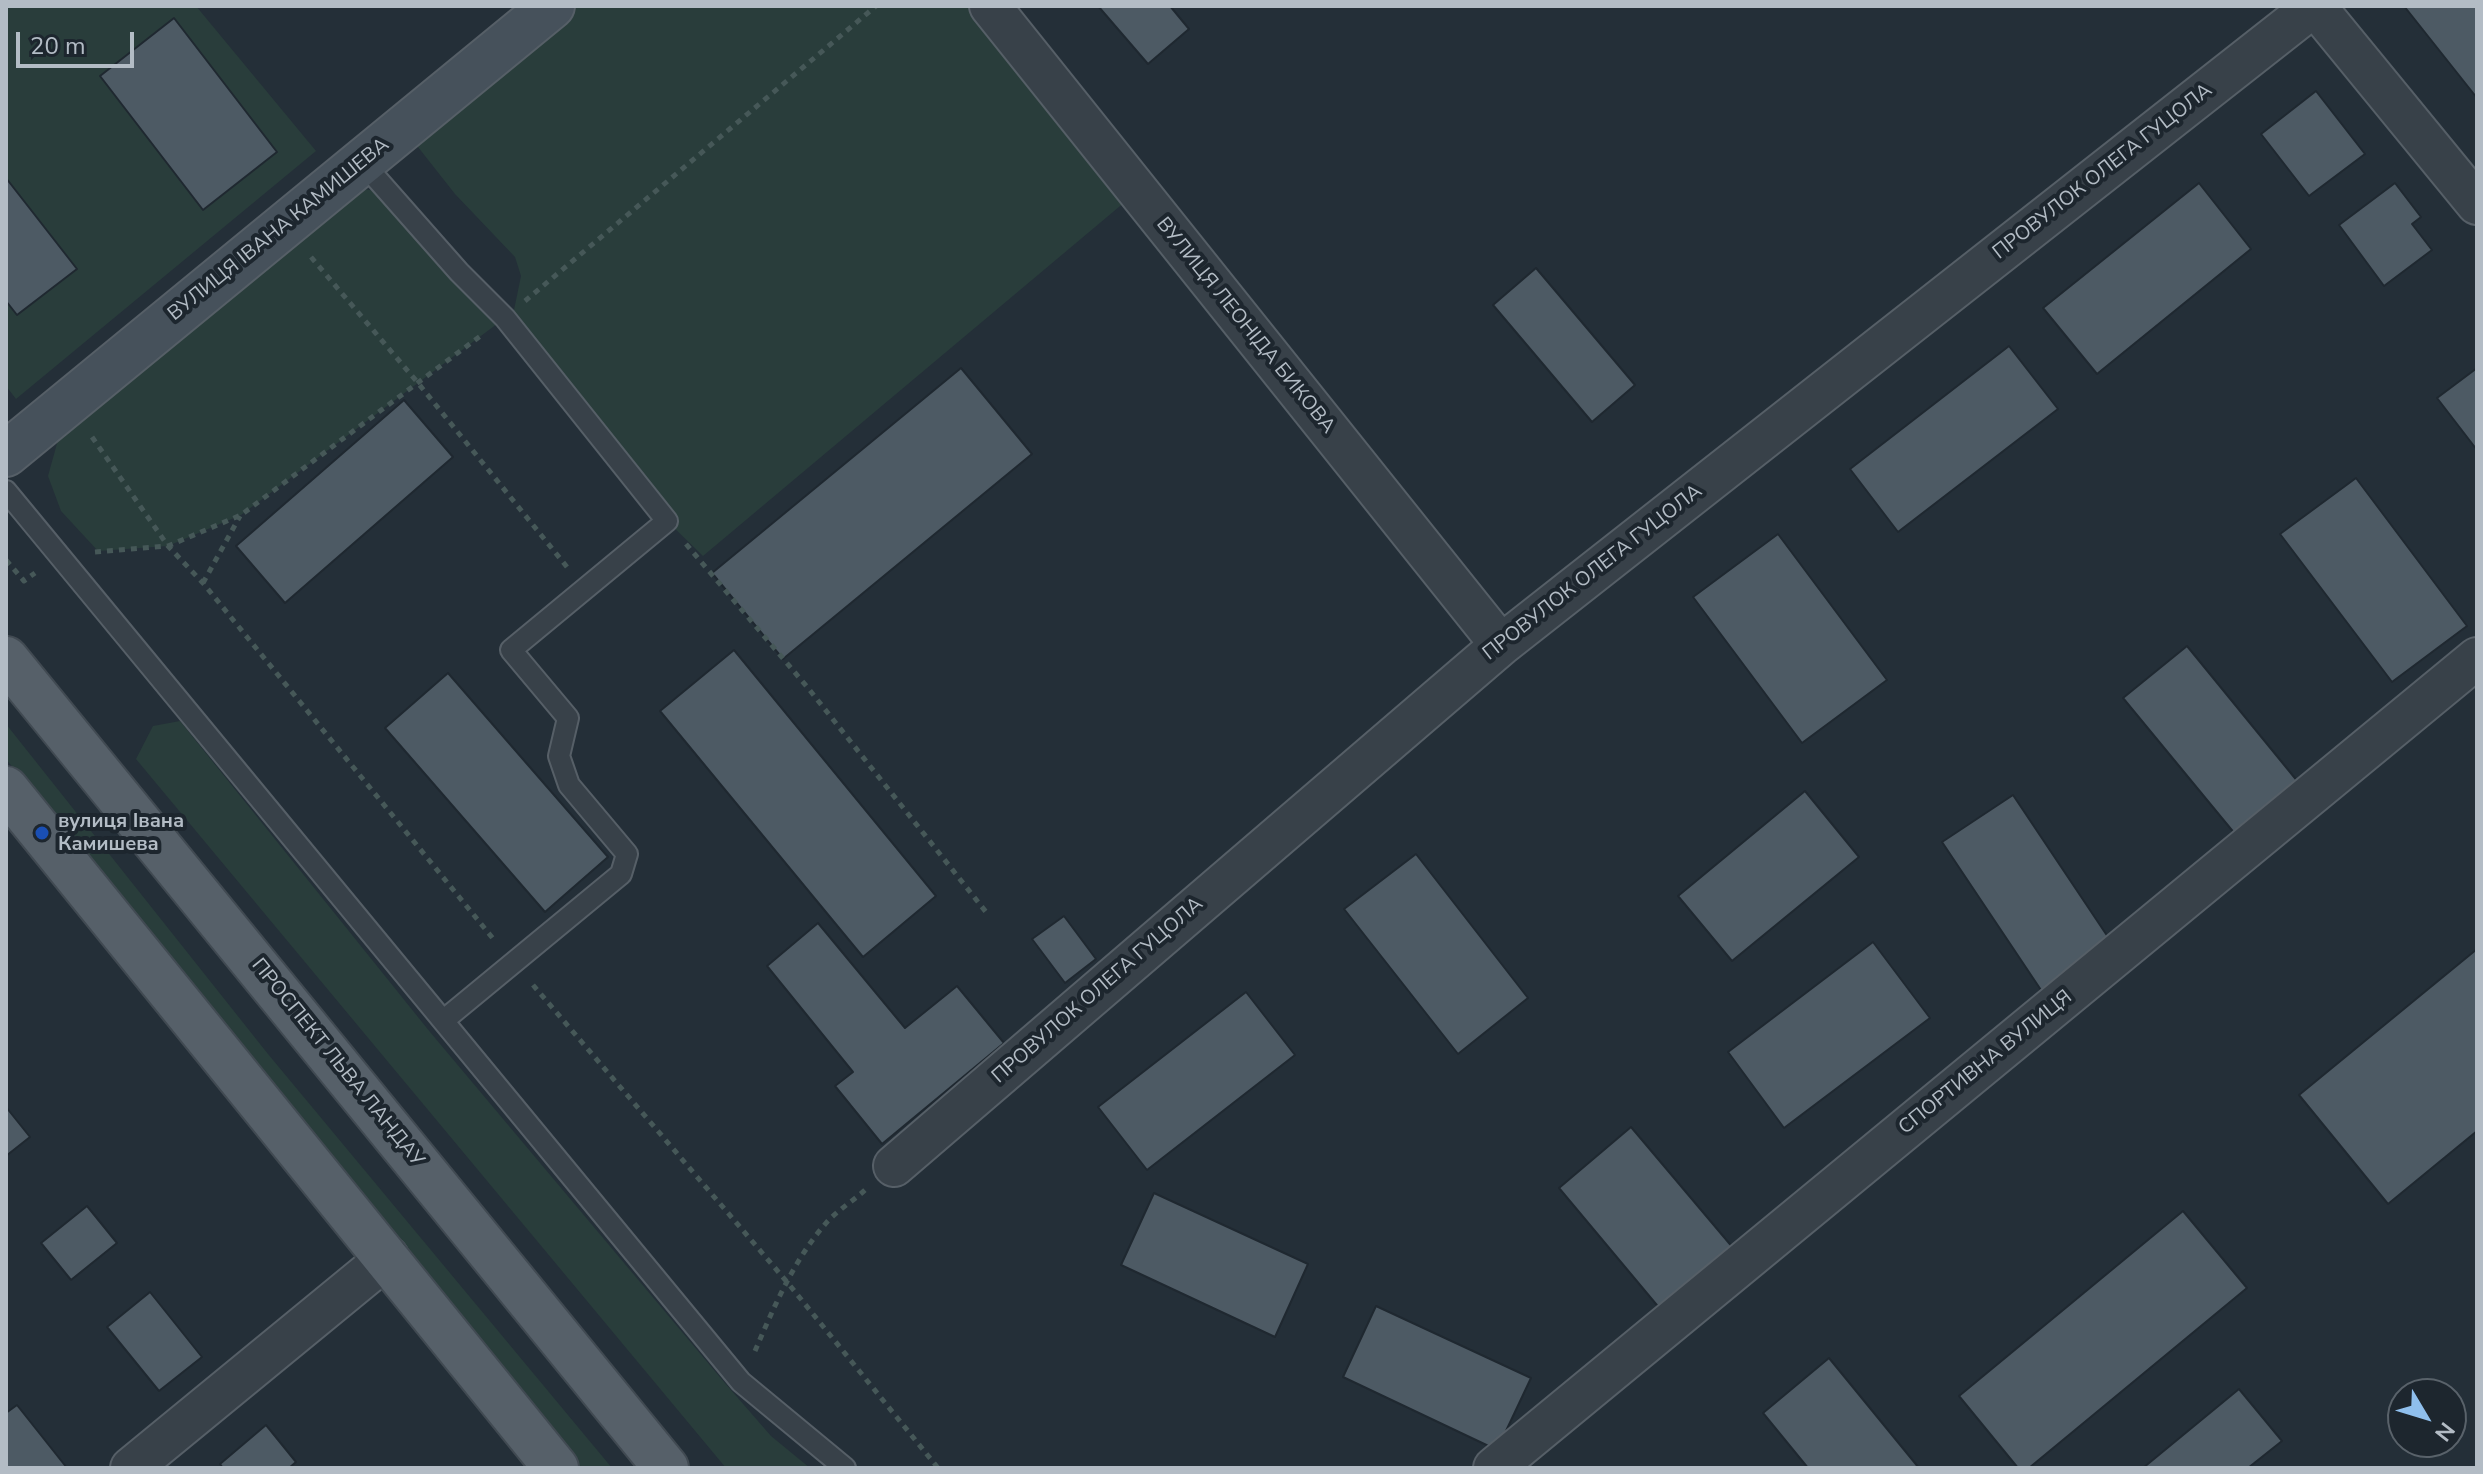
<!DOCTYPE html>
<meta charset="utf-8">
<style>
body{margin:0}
#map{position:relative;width:2483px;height:1474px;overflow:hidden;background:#242f38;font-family:"Nunito Sans",sans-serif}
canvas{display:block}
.frame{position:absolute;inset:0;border:8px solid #b3bcc5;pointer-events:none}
.north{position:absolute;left:2387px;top:1378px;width:80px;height:80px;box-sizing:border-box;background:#1d262e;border:2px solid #59626a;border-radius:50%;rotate:128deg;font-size:22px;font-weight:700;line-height:32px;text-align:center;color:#b3bcc5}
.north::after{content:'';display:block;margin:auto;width:28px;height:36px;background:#8fbfed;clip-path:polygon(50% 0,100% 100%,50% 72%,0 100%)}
.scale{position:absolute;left:16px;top:32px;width:118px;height:36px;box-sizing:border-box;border:4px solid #b3bcc5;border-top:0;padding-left:10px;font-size:24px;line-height:28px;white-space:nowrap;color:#b3bcc5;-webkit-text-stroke:6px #1d262e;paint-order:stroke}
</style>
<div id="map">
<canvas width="2483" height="1474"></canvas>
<div class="frame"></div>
<div class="north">N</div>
<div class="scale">20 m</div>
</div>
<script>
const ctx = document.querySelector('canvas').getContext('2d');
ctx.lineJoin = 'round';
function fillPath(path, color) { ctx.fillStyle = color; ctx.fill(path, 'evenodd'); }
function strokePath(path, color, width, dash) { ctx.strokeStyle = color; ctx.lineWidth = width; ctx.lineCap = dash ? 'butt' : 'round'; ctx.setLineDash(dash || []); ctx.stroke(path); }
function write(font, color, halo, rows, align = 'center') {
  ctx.font = font + ' "Nunito Sans",sans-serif'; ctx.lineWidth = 8; ctx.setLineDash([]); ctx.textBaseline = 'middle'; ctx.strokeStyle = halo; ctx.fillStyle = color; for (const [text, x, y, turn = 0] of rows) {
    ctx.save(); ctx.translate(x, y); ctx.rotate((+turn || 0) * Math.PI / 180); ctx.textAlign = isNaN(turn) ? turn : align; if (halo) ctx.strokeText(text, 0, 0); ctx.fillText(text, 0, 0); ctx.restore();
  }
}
const green = new Path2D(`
 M6,6H196L316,151L16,399L6,386Z
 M551,6H990L1138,191L703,556L667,521L505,318L241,515L168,546L98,551L61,511L48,476L68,404L333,186L389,192L505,317L514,310L521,276L515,257L455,194L403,128Z
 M180,721L430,1032L724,1382L771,1436L810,1468H726L136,759L153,726Z
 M6,724L268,1054L612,1468H582L250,1067L6,759Z`);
const building = new Path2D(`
 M1098,6H1170L1189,29L1148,64Z
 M2404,6H2477V98Z
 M174,18L277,152L203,210L100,76Z
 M2316,91L2365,154L2309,196L2261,134Z
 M6,178L77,269L17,315L6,301Z
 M2199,183L2251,249L2097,374L2043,308Z
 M2395,183L2421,217L2412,224L2432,250L2384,286L2339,225Z
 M1536,268L1635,385L1592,422L1493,305Z
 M2009,346L2058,409L1898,532L1850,469Z
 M961,368L1032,454L783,659L712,573Z
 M2477,368V450L2437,398Z
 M404,400L453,457L285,603L236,546Z
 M2356,478L2467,626L2392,682L2280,534Z
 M1778,534L1887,680L1802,743L1693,597Z
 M2187,646L2303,788L2240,840L2123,698Z
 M734,650L936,896L863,957L660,711Z
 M448,673L608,857L545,912L385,728Z
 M1805,791L1859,857L1732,961L1678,896Z
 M2013,795L2114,946L2043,993L1942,842Z
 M1416,854L1528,998L1458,1054L1344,909Z
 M1064,916L1096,959L1065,983L1032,939Z
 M818,923L905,1028L957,986L1004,1043L882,1144L835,1086L853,1072L767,966Z
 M1873,942L1930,1018L1784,1128L1728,1052Z
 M2477,949V1131L2388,1204L2299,1095Z
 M1246,992L1295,1055L1147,1170L1098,1107Z
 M6,1107L30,1137L6,1156Z
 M1631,1127L1734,1249L1661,1310L1559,1188Z
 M1154,1193L1308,1264L1275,1337L1121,1265Z
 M87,1206L117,1243L71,1280L41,1243Z
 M2183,1211L2247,1288L2029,1468H2018L1959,1396Z
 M150,1292L202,1357L159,1391L107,1327Z
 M1376,1306L1531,1378L1497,1450L1343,1377Z
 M1829,1358L1919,1468H1808L1763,1413Z
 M2239,1389L2282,1441L2248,1468H2143Z
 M17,1405L67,1468H6V1413Z
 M266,1425L296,1462L289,1468H223L220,1464Z`);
const path = new Path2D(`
 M311,257L418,383L567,567
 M525,301L876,6
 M92,437L168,546L241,515L483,334
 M686,544L808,688L986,912
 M95,552L168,546L203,583L495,941
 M6,560L24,581L35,573
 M203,583L240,516
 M533,985L787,1282L938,1468
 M755,1351C774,1307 794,1259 827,1222C838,1210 853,1201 865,1190`);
const lane = new Path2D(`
 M362,162L459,272L505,318L667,521L511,650L568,718L559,756L569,785L627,854L621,874L444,1020
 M6,491L741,1382L845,1468`);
const street = new Path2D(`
 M990,6L1501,645
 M2315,6L2477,204
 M894,1166L1501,645L2314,6
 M131,1468L388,1257
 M1494,1468L2477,658`);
const secondary = new Path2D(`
 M6,454L552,6`);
const primary = new Path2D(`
 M6,659L666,1468
 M6,789L556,1468`);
const markers = [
 [42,833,8,"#1a4fb4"]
];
const streetNames = [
 ["ПРОВУЛОК ОЛЕГА ГУЦОЛА",2103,172,-38],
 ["ВУЛИЦЯ ІВАНА КАМИШЕВА",279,230,-39],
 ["ВУЛИЦЯ ЛЕОНІДА БИКОВА",1245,326,51],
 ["ПРОВУЛОК ОЛЕГА ГУЦОЛА",1593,573,-38],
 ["ПРОВУЛОК ОЛЕГА ГУЦОЛА",1098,991,-41],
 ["ПРОСПЕКТ ЛЬВА ЛАНДАУ",337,1063,51],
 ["СПОРТИВНА ВУЛИЦЯ",1986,1063,-39]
];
const poiNames = [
 ["вулиця Івана",58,822],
 ["Камишева",58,845]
];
fillPath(green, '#293d3b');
fillPath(building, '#4d5a64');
strokePath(building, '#1f2830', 2);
strokePath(lane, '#565f67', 24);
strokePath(street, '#565f67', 44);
strokePath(secondary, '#565f67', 48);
strokePath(primary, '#414a52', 48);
strokePath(path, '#465858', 5, [6, 6]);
strokePath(lane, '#384149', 20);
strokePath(street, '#384149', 40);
strokePath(secondary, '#46515b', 44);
strokePath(primary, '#566069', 44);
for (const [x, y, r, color] of markers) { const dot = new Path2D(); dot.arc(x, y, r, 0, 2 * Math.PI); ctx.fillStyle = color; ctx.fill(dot); strokePath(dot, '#1d262e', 3); }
write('20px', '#b3bcc5', '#1d262e', streetNames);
write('bold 20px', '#b3bcc5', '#1d262e', poiNames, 'left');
</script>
